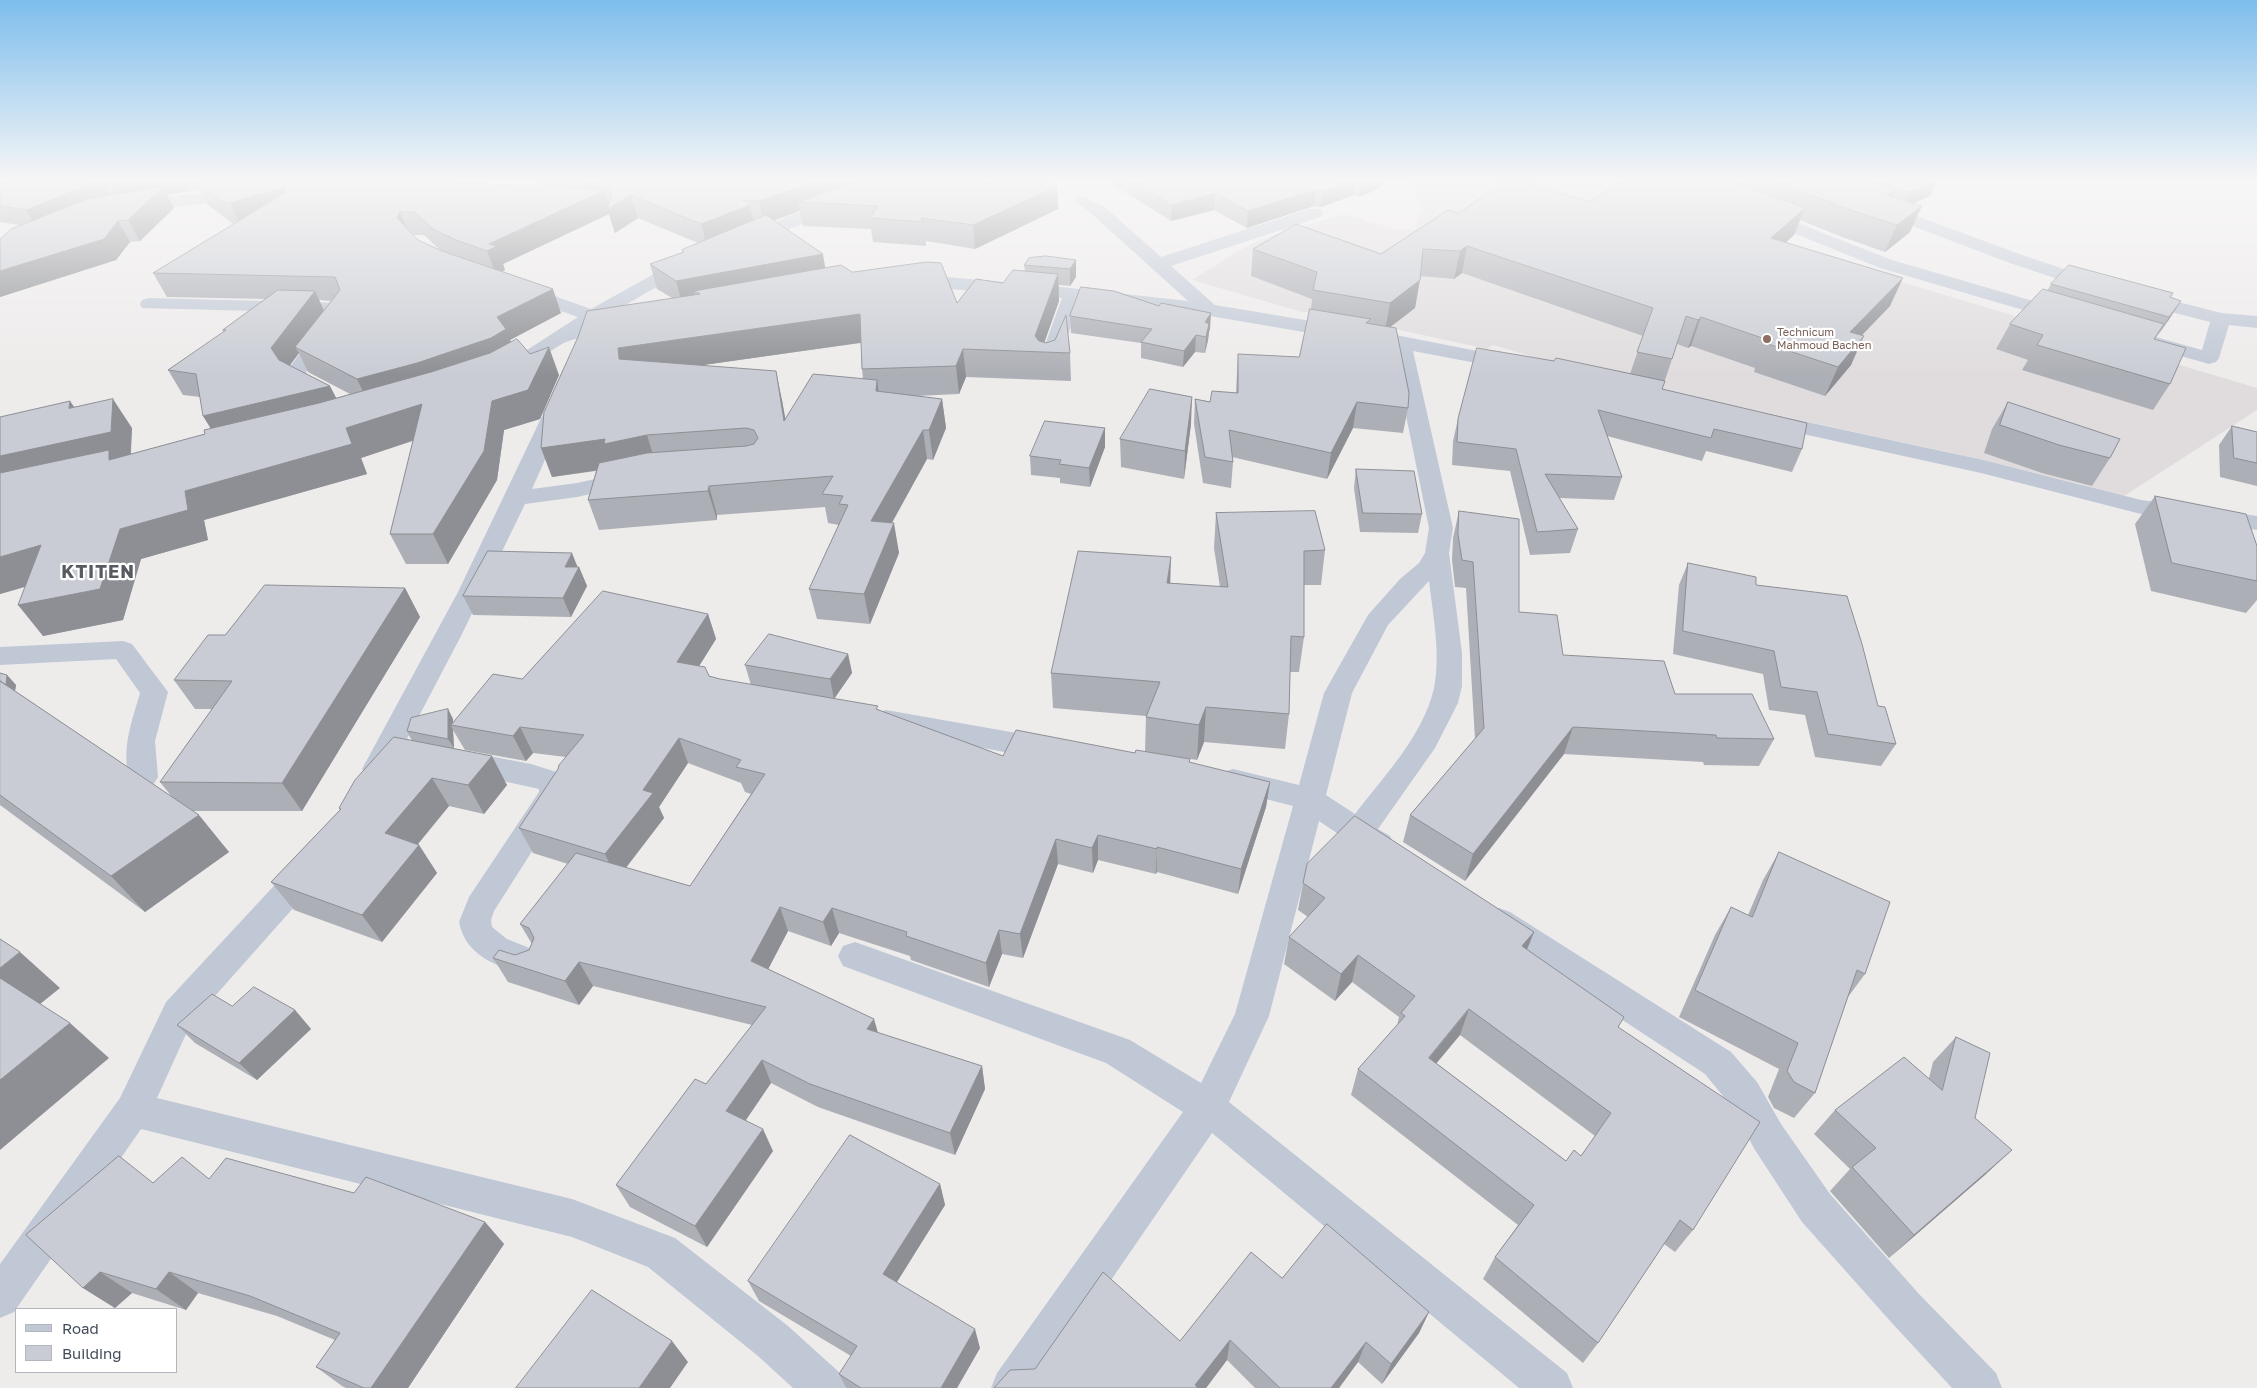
<!DOCTYPE html>
<style>
body{margin:0}
#map{position:relative;width:2257px;height:1388px;overflow:hidden;background:#eeebeb;font-family:"Golos Text",sans-serif}
canvas{display:block}
.legend{position:absolute;left:15px;top:1308px;width:162px;height:65px;box-sizing:border-box;background:#fff;border:1px solid #b3b7bd;margin:0;padding:6px 9px;list-style:none;font-size:15px;color:#424c5a}
.legend li{display:flex;align-items:center;gap:10px;height:25px}
.legend b{width:25px;border:1px solid #b3b7bd}
</style>
<div id="map">
<canvas width="2257" height="1388"></canvas>
<ul class="legend">
<li><b style="height:6px;background:#c0c8d5"></b>Road</li>
<li><b style="height:14px;background:#c9ccd4"></b>Building</li>
</ul>
</div>
<script>
const ctx = document.querySelector('canvas').getContext('2d');
ctx.lineJoin = 'round';
function fillPath(path, color) { ctx.fillStyle = color; ctx.fill(path, 'evenodd'); }
function strokePath(path, color, width, dash) { ctx.strokeStyle = color; ctx.lineWidth = width; ctx.lineCap = dash ? 'butt' : 'round'; ctx.setLineDash(dash || []); ctx.stroke(path); }
function write(font, color, halo, rows, align = 'center') {
  ctx.font = font + ' "Golos Text",sans-serif'; ctx.lineWidth = 4.5; ctx.setLineDash([]); ctx.textBaseline = 'middle'; ctx.strokeStyle = halo; ctx.fillStyle = color; for (const [text, x, y, turn = 0] of rows) {
    ctx.save(); ctx.translate(x, y); ctx.rotate((+turn || 0) * Math.PI / 180); ctx.textAlign = isNaN(turn) ? turn : align; if (halo) ctx.strokeText(text, 0, 0); ctx.fillText(text, 0, 0); ctx.restore();
  }
}
const education = new Path2D(`
 M1409,182H1645L1794,250L2257,388V410L2121,498L2080,484L1943,451L1536,363L1530,356L1493,345L1487,349L1317,312H1302L1192,280L1238,251L1264,238L1344,214L1397,230L1416,229L1422,207Z`);
const minor = new Path2D(`
 M887,182H910L908,185L804,223L753,245H741L738,241L741,237L792,215Z
 M1802,182H1825L2022,255L2103,282L2105,286L2103,290L2096,292L2010,263L1804,185Z
 M243,190L249,191L251,195L249,199L134,211L128,210L126,206L128,202L158,197Z
 M1083,196L1106,208L1161,257L1309,209H1321L1323,213L1321,217L1171,266L1215,305L1401,336L1513,358L1520,360L1523,364L1520,368L1513,370L1413,351L1453,528L1449,553L1462,653V686L1458,703L1435,748L1378,829L1390,836L1394,845L1390,854L1379,857L1368,854L1319,821L1269,1016L1229,1102L1567,1373L1573,1388H1519L1212,1133L1037,1388H991L997,1373L1183,1112L1106,1063L843,966L838,956L843,946L855,942L1130,1040L1201,1083L1235,1014L1293,806L1223,788L1218,780L1223,772L1233,769L1299,785L1324,693L1368,615L1400,579L1419,563L1425,553L1429,528L1392,347L1210,316L1080,300L1059,361L1056,365L1049,367L1042,365L1039,361L1062,298L912,286L905,284L903,280L905,276L912,274L1061,287L1188,301L1094,216L1075,201L1077,197ZM1429,581C1433,615 1441,655 1434,688C1423,736 1384,776 1355,814L1326,795L1352,693L1388,625Z
 M1762,209L1892,260L2071,312L2074,316L2071,320L2064,322L1880,268L1756,218L1753,214L1756,210Z
 M689,260L695,261L698,265L695,269L651,290L590,326L616,321L623,323L626,327L623,331C605,336 583,335 566,342C544,352 523,380 497,373L494,369L497,365L524,352L578,317L515,295L513,291L515,287L522,285L529,287L591,309L652,275Z
 M2140,292L2221,313L2257,316V328L2229,325L2219,358L2216,362L2209,364L2142,345L2139,341L2142,337L2149,335L2202,350L2210,322L2133,302L2131,298L2133,294Z
 M149,298L346,303L350,313L306,372L308,375L329,386L332,390L329,394C313,399 294,386 286,372L330,313L142,308L140,304L142,300Z
 M556,404L564,405L567,410L532,489L577,483L627,472L635,474L638,479L635,484L577,497L525,504L461,636L387,777L377,780L367,777L362,769L458,592L545,410L548,405Z
 M1770,414L1983,460L2141,500L2257,516V530L2141,514L1981,473L1762,425L1759,420L1762,415Z
 M123,641L132,644L168,692L155,741L158,777L153,785L143,788L133,785C118,757 132,721 140,693L116,659L0,665V647Z
 M886,710L1045,738L1055,742L1059,749L1055,756L1045,760L876,727L872,720L876,713Z
 M463,751L531,764L563,774C569,784 570,791 564,801L494,911L491,920L492,927L507,939L542,953L547,963L542,973L530,977C499,966 466,958 459,922L469,897L539,792V789L453,770L449,762L453,754Z
 M308,857L319,861L324,870L319,879L191,1023L157,1098L572,1199L675,1238L788,1326L840,1373L846,1388H793L758,1356L648,1267L572,1237L141,1129L14,1312L0,1318V1264L120,1098L166,1002L297,861Z
 M1499,908L1510,912L1731,1052L1757,1082L1781,1124L1830,1194L1919,1294L1996,1373L2002,1388H1952L1891,1322L1802,1222L1755,1150L1731,1106L1705,1074L1488,932L1483,922L1488,912Z`);
const wall = new Path2D(`
 M0,182H454L547,187L532,182H981L986,184L1057,186L1058,209L975,249L926,241V246L873,242L871,229L803,226L800,211L773,221L825,267L852,272L957,303L1003,283L1025,271L1024,265L1076,260V277L1070,286L1059,285V301L1044,342L1070,353L1071,381L966,377L959,394L916,396L942,399L946,428L933,460L927,459L892,523L899,553L870,624L817,619L809,589L839,525L828,523L825,507L717,515V520L599,530L588,500L596,471L552,477L541,448L672,298L657,289L650,264L682,252V250L698,243L638,218L615,233L609,214L503,264L505,270L501,272L561,313L510,340L511,342L559,375L540,419L504,430L497,480L448,564H406L390,534L413,441L361,458L367,474L204,520L208,540L141,559L123,620L43,636L25,587L0,594V417L74,407L132,428L131,454L205,434L211,428L200,397L183,395L168,370L224,332L223,330L266,299L167,297L153,273L233,224L208,205L201,191H190L167,195L174,208L140,241L130,242L116,260L0,297V239L19,225L0,222ZM413,235H424L440,250L418,240ZM319,300L332,301L324,310ZM861,343L862,369L863,379L785,419L782,400L702,365ZM299,353L308,372L350,394L336,398L290,365Z
 M1109,182H1385L1376,190L1359,197L1354,195L1321,207L1314,206L1247,228L1214,210L1171,221Z
 M1619,182H1937L1930,196L1914,203L1910,232L1885,252L1842,237L1800,220L1794,235L1786,242L1890,306L1862,335L1851,365L1825,396L1754,372L1755,368L1691,346L1688,348L1677,344L1662,389L1802,449L1792,472L1706,451L1702,461L1607,436L1622,477L1614,500L1559,498L1578,529L1570,553L1530,555L1510,471L1452,465L1453,441L1458,419L1630,374L1643,336L1462,273L1454,279L1420,276L1415,308L1390,327L1408,408L1403,433L1353,428L1327,479L1232,457L1233,462L1231,488L1203,483L1194,424L1195,399L1210,402L1236,393L1238,354L1299,357L1311,310L1312,299L1251,276L1253,249L1381,254L1458,213L1590,202Z
 M2051,284L2173,293L2171,297L2170,318L2155,339L2170,384L2153,410L2022,370L2028,360L1996,349L2010,324L2047,291Z
 M1070,316L1210,329L1209,332L1208,340L1205,353L1195,352L1183,367L1141,358V343L1071,333Z
 M2008,402L2110,458L2092,486L2042,473L1984,453L1992,429Z
 M1191,424L1184,479L1121,467L1120,439Z
 M2232,426L2257,432V486L2220,477L2219,445Z
 M1105,428V447L1090,487L1060,483V478L1031,475L1030,456Z
 M1356,469L1422,514L1418,533L1360,532L1354,488Z
 M2155,496L2257,546V600L2246,613L2151,591L2135,524Z
 M1459,511L1519,612L1563,655L1675,694L1774,739L1759,766L1704,765L1703,762L1564,754L1465,881L1403,842L1410,815L1475,739L1466,588L1455,587L1452,560L1453,538Z
 M1216,513L1325,550L1321,585H1304V637L1299,672H1290L1289,714L1285,749L1204,742L1197,760L1145,752L1146,716L1053,708L1051,673L1170,583L1220,587L1214,548Z
 M1688,563L1756,585L1878,706L1896,744L1881,766L1815,757L1805,715L1769,710L1763,674L1673,654L1679,585Z
 M578,567H579L587,586L571,617L473,615L463,596Z
 M405,588L420,617L302,811H193L229,852L145,912L0,805V673L7,675L16,685L15,691L172,797L160,782L212,709H195L174,680L225,635Z
 M708,614L716,639L699,666L709,676L720,679L751,685L745,665L848,654L852,673L834,699L879,710L1003,756L1135,753L1190,763L1270,782L1266,807L1238,894L1157,872L1156,874L1098,860L1093,873L1058,864L1023,958L1002,954L989,987L911,960L910,956L839,933L831,946L788,931L768,969L878,1033L982,1066L985,1089L955,1155L818,1107L771,1083L746,1120L773,1151L707,1247L630,1207L616,1185L706,1084L752,1025L593,986L579,1005L508,982L493,958L515,955L529,950L532,944L520,924L568,864L533,853L519,828L566,757L533,753L526,761L465,750L453,730L454,748L507,785L484,814L449,806L418,844L419,845L437,873L382,942L294,910L271,882L340,810L339,808L412,741L407,731L448,709L453,719V722L522,679ZM688,763L741,783L745,792L751,794L690,886L626,868L664,818L659,807Z
 M1779,852L1865,974L1848,997L1815,1093L1794,1118L1774,1108L1768,1097L1779,1069L1679,1017L1715,935L1731,907L1748,915L1763,880Z
 M1303,883L1534,932L1527,950L1619,1027L1693,1230L1675,1252L1664,1244L1598,1343L1583,1363L1483,1279L1495,1257L1518,1225L1351,1095L1358,1069L1397,1026L1399,1017L1352,982L1335,1001L1284,964L1289,937L1308,917L1298,910ZM1460,1035L1595,1136L1581,1156L1566,1161L1436,1063Z
 M232,1006L295,1010L311,1029L257,1080L195,1043L177,1025Z
 M1956,1037L1975,1118L1986,1174L1889,1258L1830,1191L1850,1169L1814,1134L1835,1110L1929,1078L1933,1062Z
 M209,1179L354,1193L485,1222L504,1244L408,1388H346L342,1386L316,1367L335,1340L277,1316L198,1293L186,1310L132,1293L115,1308L83,1288L153,1183Z
 M940,1184L945,1205L897,1282L980,1348L957,1388H846L839,1374L851,1356L759,1301L748,1281Z
 M1282,1278L1429,1312L1419,1333L1382,1384L1358,1362L1339,1388H1255L1227,1360L1206,1388H994L1035,1369L1180,1341Z`);
const shadedWall = new Path2D(`
 M0,182H25L0,194Z
 M96,182H104L114,199L37,229L26,210Z
 M125,182H186L190,191L167,195L174,208L140,241L128,220L120,202L110,184Z
 M814,182H882L798,202L800,211L764,224L759,201Z
 M1347,182H1356L1354,195L1321,207L1323,191Z
 M1361,182H1385L1376,190L1359,197Z
 M1933,182H1937L1930,196L1902,208L1910,192Z
 M1057,186L1058,209L975,249L973,225Z
 M284,187L294,209L242,226L230,203Z
 M605,190L610,208L631,195L638,218L615,233L609,214L503,264L505,270L496,274L487,251L489,244Z
 M1316,190L1314,206L1247,228L1248,211Z
 M1895,191L1884,217L1886,195Z
 M1215,193L1214,210L1171,221L1172,205Z
 M750,205L755,228L707,247L701,224Z
 M1922,206L1910,232L1885,252L1897,225Z
 M1805,208L1794,235L1761,265L1771,238Z
 M400,212L410,235L397,218Z
 M118,221L130,242L116,260L0,297V271Z
 M1467,246L1462,273L1454,279L1460,251Z
 M823,254L827,279L700,294L694,291L698,303L683,306L676,281Z
 M1076,260V277L1070,286V269Z
 M1058,274L1059,301L1041,352L1035,336Z
 M1903,278L1890,306L1838,360L1850,332Z
 M1420,280L1415,308L1385,331L1390,303Z
 M553,289L561,313L510,340L516,353L369,404L357,379L497,317Z
 M315,291L326,315L295,347L299,353L284,373L271,348Z
 M2181,301L2170,318L2158,335L2169,317Z
 M1211,313L1210,329L1209,332L1208,340L1205,353L1206,337L1205,322Z
 M860,314L865,342L627,376L619,359L618,348Z
 M1701,317L1691,346L1688,348L1698,320Z
 M1196,335L1195,352L1183,367L1184,351Z
 M1864,336L1851,365L1825,396L1838,367Z
 M549,347L559,375L540,419L504,430L497,480L448,564L433,534L492,401Z
 M963,349L966,377L959,394L956,366Z
 M776,371L782,400L791,450L784,421Z
 M877,380L881,408L876,391Z
 M330,386L343,411L219,442L203,416Z
 M1192,397L1191,424L1184,479L1185,451Z
 M113,399L132,428L130,462L0,490V456L69,408L70,401L90,430Z
 M942,399L946,428L933,460L929,430Z
 M1357,402L1353,428L1327,479L1331,453Z
 M422,404L435,433L361,458L367,474L204,520L208,540L141,559L123,620L43,636L18,605L120,529L185,491L346,428Z
 M1105,428V447L1090,487L1089,468Z
 M923,430L927,459L876,551L871,521Z
 M647,435L656,464L612,468L552,477L541,448L605,439Z
 M709,486L717,515V520L708,491Z
 M894,523L899,553L870,624L864,594Z
 M41,545L65,575L0,594V557Z
 M572,553L578,568L579,567L587,586L571,617L563,598L565,567Z
 M1171,557L1170,592L1167,583Z
 M405,588L420,617L302,811L282,783Z
 M708,614L716,639L686,687L677,662Z
 M848,654L852,673L834,699L830,679Z
 M7,675L16,685L14,697L6,687Z
 M1206,707L1204,742L1197,760L1199,725Z
 M448,709L453,719V725H451L453,730L454,748L448,739Z
 M520,727L533,753L526,761L513,736Z
 M1573,727L1564,754L1465,881L1473,854Z
 M679,738L688,763L659,807L664,818L617,879L605,854L643,790Z
 M492,756L507,785L484,814L468,785Z
 M432,778L449,806L404,861L385,833Z
 M1270,782L1266,807L1238,894L1241,869Z
 M199,815L229,852L145,912L111,876Z
 M1098,835V860L1093,873L1092,848Z
 M1056,839L1058,864L1023,958L1020,934Z
 M419,845L437,873L382,942L362,915Z
 M1157,847V872L1156,874L1157,849Z
 M780,907L788,931L760,985L751,961Z
 M832,908L839,933L831,946L823,922Z
 M999,930L1002,954L989,987L986,963Z
 M1534,932L1523,959L1522,946Z
 M20,952L60,988L34,1009L0,979V968Z
 M1358,955L1352,982L1335,1001L1341,974Z
 M579,962L593,986L579,1005L565,981Z
 M1469,1009L1460,1035L1420,1083L1429,1058Z
 M295,1010L311,1029L257,1080L239,1063Z
 M874,1019L881,1043L867,1029Z
 M70,1023L109,1058L0,1150V1080Z
 M762,1060L771,1083L737,1133L726,1111Z
 M982,1066L985,1089L955,1155L950,1133Z
 M763,1129L773,1151L707,1247L695,1226Z
 M2012,1150L1986,1174L1889,1258L1914,1235Z
 M940,1184L945,1205L890,1293L883,1274Z
 M485,1222L504,1244L408,1388H371Z
 M100,1272L132,1293L115,1308L83,1288Z
 M169,1272L198,1293L186,1310L156,1289Z
 M1429,1312L1419,1333L1382,1384L1391,1364Z
 M975,1329L980,1348L957,1388H941Z
 M1230,1340L1227,1360L1206,1388H1195V1385Z
 M672,1341L688,1362L670,1388H639Z
 M1366,1342L1358,1362L1339,1388H1331Z`);
const building = new Path2D(`
 M9,182H100H96L26,210L0,206V186Z
 M104,182H125L110,184Z
 M196,182H454L605,190L489,244L497,246L487,251L456,240L433,229L415,212H400L397,218L418,240L442,251L553,289L497,317L506,329L491,338L417,363L357,379L295,347L340,290L335,277L153,273L286,192L284,187L230,203H224Z
 M589,182H814L759,201L743,200L750,205L701,224L631,195L608,209L612,190Z
 M856,182H981L986,184L991,182H1046L1057,186L973,225L921,218L923,222L870,218L878,206L798,202Z
 M1135,182H1347L1323,191L1316,190L1248,211L1215,193L1172,205Z
 M1505,182H1523L1590,202L1619,182H1734L1805,208L1771,238L1903,278L1850,332L1864,336L1838,367L1765,343L1768,340L1701,317L1698,320L1686,316L1672,359L1637,352L1653,308L1467,246L1460,251L1423,249L1420,280L1390,303L1313,290L1317,272L1253,249L1296,224L1381,254L1448,210L1458,213Z
 M1779,182H1871L1895,191L1886,195L1922,206L1897,225L1853,211Z
 M1881,182H1933L1910,192Z
 M163,187L128,220L118,221L104,239L0,271V239L11,229L87,199Z
 M766,215L823,254L676,281L650,264L684,252L682,250Z
 M1046,256L1076,260L1070,269L1024,265L1029,258Z
 M927,262L941,263L957,303L976,279L1003,283L1013,270L1058,274L1035,336L1039,341L1046,343L1055,340L1066,315L1070,353L963,349L956,366L862,369L860,314L618,348L619,359L776,371L784,421L813,374L877,380L876,391L942,399L929,430H923L871,521L894,523L864,594L809,589L848,505L839,504L843,496L822,494L833,476L709,486L708,491L588,500L599,463L647,453L746,446L754,444L758,438L754,430L746,428L647,435L604,444L605,439L541,448L544,412L578,337L587,311L700,294L694,291L841,265L852,272Z
 M2069,265L2173,293L2170,297L2181,301L2169,317L2051,284Z
 M1081,287L1114,291L1159,306L1161,303L1211,313L1205,322L1209,324L1206,337L1196,335L1184,351L1141,342L1152,329L1070,316Z
 M2043,289L2164,324L2154,339L2186,348L2170,384L2037,345L2043,335L2010,324Z
 M278,290L315,291L271,348L279,360L330,386L203,416L196,374L168,370L226,330H223Z
 M1310,309L1371,319L1366,323L1396,328L1409,393L1408,408L1357,402L1331,453L1229,430L1233,462L1205,457L1195,399L1210,402L1212,391L1238,393V354L1299,357Z
 M517,339L530,354L549,347L528,390L492,401L484,451L433,534H390L422,404L346,428L352,444L185,491L188,510L120,529L100,589L18,605L41,545L0,557V473L109,450V460L205,434L204,430L319,403L431,372L490,353Z
 M1477,348L1554,361L1556,358L1665,381L1662,389L1807,423L1802,449L1714,429L1711,438L1598,410L1622,477L1545,474L1578,529L1537,532L1516,449L1457,442L1458,419Z
 M1150,389L1192,397L1185,451L1120,439Z
 M113,399L111,432L0,456V417L70,401L69,408Z
 M2008,402L2120,439L2110,458L2059,445L2000,425Z
 M1045,421L1105,428L1089,468L1059,464L1061,460L1030,456Z
 M2232,426L2257,432V463L2234,458Z
 M1356,469L1414,471L1422,514L1363,513Z
 M2155,496L2246,514L2257,546V581L2172,563Z
 M1315,511L1325,550L1304,551V637L1291,636L1289,714L1206,707L1199,725L1146,717L1160,682L1051,673L1078,551L1171,557L1167,583L1228,587L1216,513Z
 M1459,511L1519,519V612L1557,615L1563,655L1664,661L1675,694H1752L1774,739L1717,738L1716,735L1573,727L1473,854L1410,815L1484,728L1473,562L1462,560L1458,534Z
 M488,551L572,553L565,567H579L563,598L463,596Z
 M1688,563L1756,577V585L1847,596L1862,644L1878,706L1885,707L1896,744L1828,734L1817,692L1781,687L1774,651L1683,631Z
 M265,585L405,588L282,783L160,782L232,681L174,680L208,635H225Z
 M603,591L708,614L677,662L705,667L709,676L720,679L878,706L876,709L1003,756L1016,730L1135,753L1136,750L1190,759L1189,762L1270,782L1241,869L1157,847V849L1098,835L1092,848L1056,839L1020,934L999,930L986,963L906,936L907,932L832,908L823,922L780,907L751,961L874,1019L867,1029L982,1066L950,1133L810,1084L762,1060L726,1111L763,1129L695,1226L616,1185L695,1079L706,1084L766,1007L579,962L565,981L493,958L499,950L515,955L529,950L534,938L529,928L520,924L576,853L690,886L765,774L736,767L741,760L679,738L643,790L653,793L605,854L519,828L558,769L559,765L584,735L520,727L513,736L451,725L493,674L522,679Z
 M769,634L848,654L830,679L745,665Z
 M0,673L7,675L6,685L0,681Z
 M0,681L199,815L111,876L0,795Z
 M448,709V739L407,731L411,718Z
 M394,737L492,756L468,785L432,778L385,833L419,845L362,915L271,882L341,809L339,808L355,780Z
 M1355,816L1534,932L1522,946L1624,1017L1618,1027L1760,1122L1693,1230L1680,1220L1598,1343L1495,1257L1534,1205L1358,1069L1405,1016L1401,1013L1415,996L1358,955L1341,974L1289,937L1325,898L1303,883L1307,864ZM1469,1009L1611,1113L1581,1156L1574,1150L1566,1161L1429,1058Z
 M1779,852L1890,902L1865,974L1857,970L1815,1093L1794,1082L1787,1071L1798,1043L1695,990L1731,907L1752,917Z
 M0,939L20,952L0,968Z
 M0,978L70,1023L0,1080Z
 M254,987L295,1010L239,1063L177,1025L212,994L232,1006Z
 M1956,1037L1990,1053L1975,1118L2012,1150L1914,1235L1852,1167L1876,1148L1835,1110L1904,1057L1942,1090Z
 M850,1135L940,1184L883,1274L975,1329L941,1388H861L839,1374L857,1346L748,1281Z
 M119,1156L153,1183L182,1157L209,1179L226,1158L354,1193L366,1177L485,1222L371,1388H364L316,1367L340,1333L250,1296L169,1272L156,1289L100,1272L83,1288L26,1235Z
 M1327,1224L1429,1312L1391,1364L1366,1342L1331,1388H1280L1230,1340L1195,1385L1198,1388H994L1010,1370L1035,1369L1103,1272L1180,1341L1251,1252L1282,1278Z
 M592,1290L672,1341L639,1388H516Z`);
const markers = [
 [1767,339,5,"#8d6e63"]
];
const farEducationnames = [
 ["Technicum",1777,333],
 ["Mahmoud Bachen",1777,346]
];
const districtNames = [
 ["KTITEN",98,572]
];
fillPath(education, '#e0dcdd');
fillPath(minor, '#c0c8d5');
fillPath(wall, '#adafb6');
fillPath(shadedWall, '#8d8f94');
fillPath(building, '#c9ccd4');
strokePath(building, '#8d8f94', 1);
const sky = ctx.createLinearGradient(0, 0, 0, 376);
sky.addColorStop(0, '#7dbeec');
sky.addColorStop(0.48, '#f7f6f6');
sky.addColorStop(1, '#f7f6f600');
ctx.fillStyle = sky;
ctx.fillRect(0, 0, 2257, 376);
for (const [x, y, r, color] of markers) { const dot = new Path2D(); dot.arc(x, y, r, 0, 2 * Math.PI); ctx.fillStyle = color; ctx.fill(dot); strokePath(dot, '#fff', 2); }
write('11px', '#785e54', '#fff', farEducationnames, 'left');
ctx.letterSpacing = '1px';
write('bold 18px', '#575b61', '#fff', districtNames);
ctx.letterSpacing = '0px';
</script>
